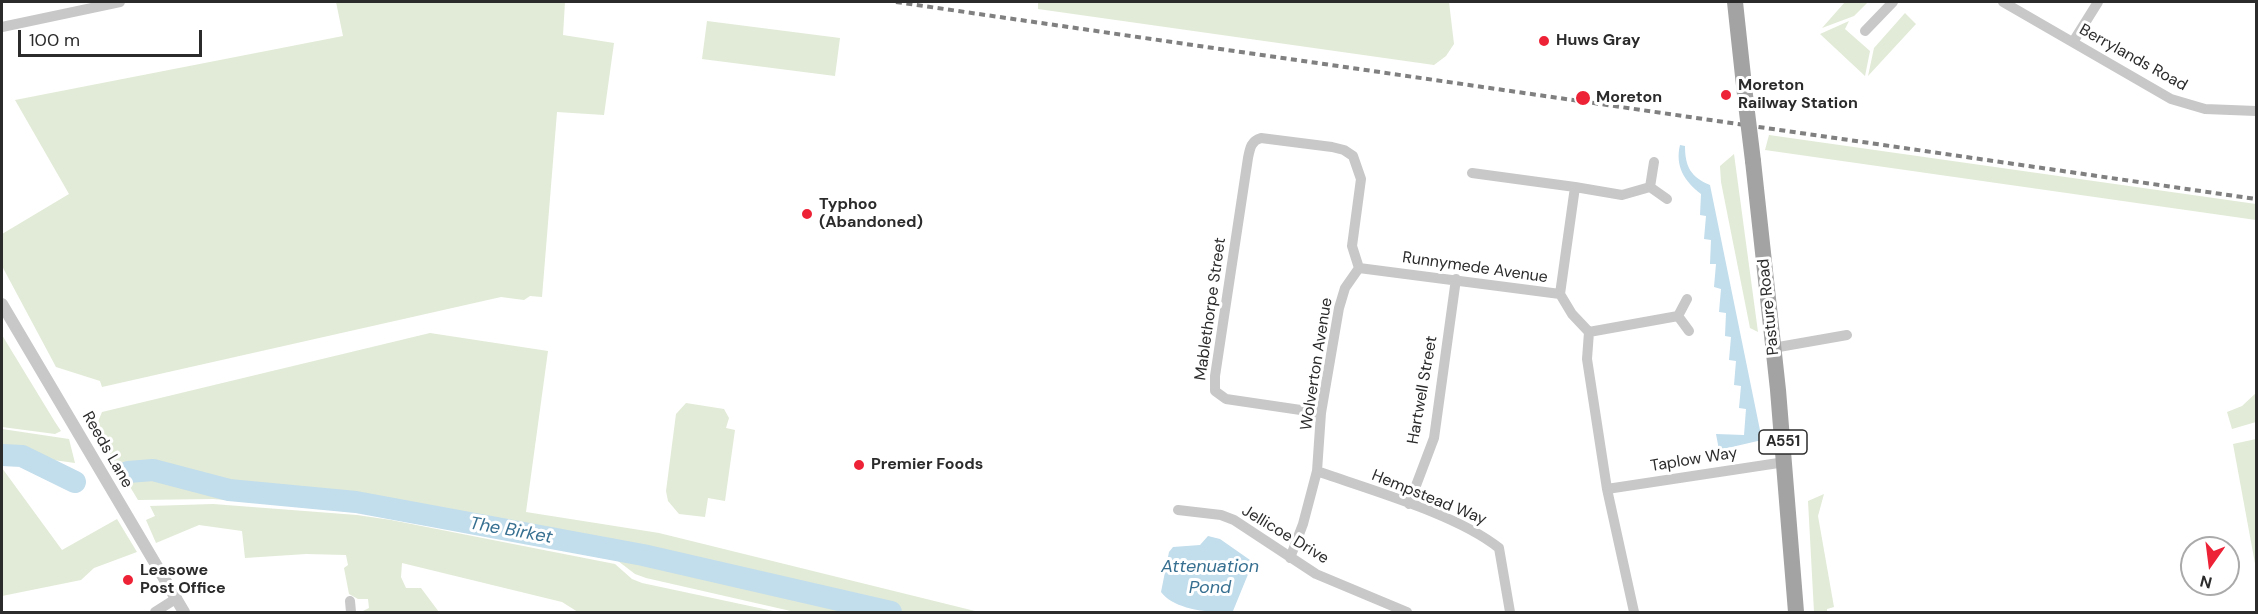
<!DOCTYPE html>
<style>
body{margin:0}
#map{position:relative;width:2258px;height:614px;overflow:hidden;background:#fff;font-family:"DM Sans",sans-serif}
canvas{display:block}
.frame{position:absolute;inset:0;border:3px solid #2b2b2b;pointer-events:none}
.north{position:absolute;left:2180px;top:536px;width:60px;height:60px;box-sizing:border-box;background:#fff;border:2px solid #aaa;border-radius:50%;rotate:194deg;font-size:16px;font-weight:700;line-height:24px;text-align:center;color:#2b2b2b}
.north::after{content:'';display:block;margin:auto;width:21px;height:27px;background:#ee2236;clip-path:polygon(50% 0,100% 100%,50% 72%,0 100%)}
.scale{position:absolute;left:18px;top:30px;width:184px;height:27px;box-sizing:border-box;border:3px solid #2b2b2b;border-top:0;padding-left:8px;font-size:18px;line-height:21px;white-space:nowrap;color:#2b2b2b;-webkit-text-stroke:4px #fff;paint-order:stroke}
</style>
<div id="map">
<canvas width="2258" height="614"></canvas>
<div class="frame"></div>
<div class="north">N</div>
<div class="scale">100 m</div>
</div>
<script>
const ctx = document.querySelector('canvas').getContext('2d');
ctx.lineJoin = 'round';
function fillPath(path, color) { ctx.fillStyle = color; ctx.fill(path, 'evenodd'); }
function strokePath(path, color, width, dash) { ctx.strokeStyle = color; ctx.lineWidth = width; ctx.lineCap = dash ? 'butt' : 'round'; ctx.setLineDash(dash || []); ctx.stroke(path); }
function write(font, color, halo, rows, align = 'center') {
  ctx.font = font + ' "DM Sans",sans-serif'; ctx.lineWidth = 6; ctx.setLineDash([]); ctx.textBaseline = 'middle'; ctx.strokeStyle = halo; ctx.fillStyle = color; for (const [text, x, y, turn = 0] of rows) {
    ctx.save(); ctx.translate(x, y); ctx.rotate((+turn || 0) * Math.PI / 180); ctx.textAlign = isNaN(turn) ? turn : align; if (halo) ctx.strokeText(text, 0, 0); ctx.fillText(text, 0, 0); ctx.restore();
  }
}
const green = new Path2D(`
 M336,2H565L563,35L614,43L604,115L557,112L542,297L530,296L524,300L501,297L102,387L100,381L56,367L2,266V234L69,194L15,100L343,36Z
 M1034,2H1449L1454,44L1446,56L1434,65L1038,9V2Z
 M1845,2H1868L1854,16L1822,28Z
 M1905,13L1916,24L1868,76L1874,48Z
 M707,21L840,38L835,76L702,59Z
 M1849,21L1845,29L1870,51L1865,76L1820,34Z
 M1769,135L2256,204V220L1765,150Z
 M1734,154L1758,332L1750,328L1721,182L1720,166Z
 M430,333L548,351L526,512L659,533L979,612H795L646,578L635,574L618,561L359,511L213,499L138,500L95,429L102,412Z
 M2,335L55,422L61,431L55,434L2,427Z
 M2256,393V422L2232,429L2227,412L2242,406Z
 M686,403L724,409L729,418L726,428L735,430L725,501L708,498L705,517L679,514L668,501L666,491L676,414Z
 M2,429L69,439L75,463L2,453Z
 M2256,439V569L2233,444Z
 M2,468L62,550L117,519L137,552L94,568L81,580L2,596Z
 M1824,494L1818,516L1834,607L1827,609V612H1814L1808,501Z
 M213,504L357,515L391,520L615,564L632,579L642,583L778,612H578L562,602L402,563L401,577L406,588H421L439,612H361L369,608L368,599H358L349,594L344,568L348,565L346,555L306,554L245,558L242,531L199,525L156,543L146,520L155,516L150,506Z`);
const water = new Path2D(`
 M1680,145L1685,146C1685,167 1691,177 1710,185L1762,440L1719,450L1716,434L1744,435L1746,409L1739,408L1741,386L1734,385L1736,361L1729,360L1731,337L1725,336L1726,313L1719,312L1721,289L1714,287L1716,264H1710L1711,240L1704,239L1706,216L1700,215L1701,194C1684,181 1675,166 1680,145Z
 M1208,536L1220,539L1250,560L1251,567L1233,611C1213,614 1174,610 1161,592L1169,552L1173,547L1200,545Z`);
const river = new Path2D(`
 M2,455L22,456L75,482
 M128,472L153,470L229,490L356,502L643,555L891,612`);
const minor = new Path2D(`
 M2003,2L2171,99L2205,109L2256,111
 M2,27L120,2
 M1865,31L1893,2
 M2073,42L2098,2
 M1472,173L1575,187L1560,294
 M1575,187L1622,195L1650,187L1654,162
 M1650,187L1667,199
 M1359,268L1560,294L1572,314L1589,332L1587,359L1607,489L1634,612
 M1678,316L1687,299
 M1678,316L1689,331
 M1589,332L1678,316
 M1773,348L1847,335
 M1321,413L1226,399L1215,391V376L1248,158C1250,148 1251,141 1261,138L1332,147L1344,150L1353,156L1361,179L1352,246L1359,268
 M1317,471C1370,490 1457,514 1499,548L1510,612
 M1607,489L1785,462
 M1409,504L1434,438L1456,279
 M1178,510L1221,515L1234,520L1316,574L1407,612
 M1290,558L1303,524L1317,471L1321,413L1339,308L1345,288L1359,268
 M350,601L351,612
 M155,612L177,598`);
const tertiary = new Path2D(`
 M2,304L184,612`);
const primary = new Path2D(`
 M1735,2L1746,104
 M1753,161L1778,390L1796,612`);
const rail = new Path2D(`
 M896,2L2256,199`);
const primaryBridge = new Path2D(`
 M1746,104L1753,161`);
const markers = [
 [1544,41,6,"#ee2236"],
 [1726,95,6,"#ee2236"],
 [1583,98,8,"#ee2236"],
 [807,214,6,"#ee2236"],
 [859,465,6,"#ee2236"],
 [128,580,6,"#ee2236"]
];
const shields = [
 [1783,442,48]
];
const shieldNames = [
 ["A551",1783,442]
];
const poiNames = [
 ["Huws Gray",1556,41],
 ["Moreton",1738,86],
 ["Railway Station",1738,104],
 ["Moreton",1596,98],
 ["Typhoo",819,205],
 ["(Abandoned)",819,223],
 ["Premier Foods",871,465],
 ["Leasowe",140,571],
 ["Post Office",140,589]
];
const streetNames = [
 ["Berrylands Road",2133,58,29],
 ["Runnymede Avenue",1475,268,8],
 ["Pasture Road",1769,307,-96],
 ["Mablethorpe Street",1211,309,-82],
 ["Wolverton Avenue",1317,364,-81],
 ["Hartwell Street",1423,390,-80],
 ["Reeds Lane",107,450,60],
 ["Taplow Way",1694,460,-9],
 ["Hempstead Way",1429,498,22],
 ["Jellicoe Drive",1285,535,31]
];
const waterNames = [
 ["The Birket",511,531,10],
 ["Attenuation",1210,567],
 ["Pond",1210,588]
];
fillPath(green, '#e2ebd7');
fillPath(water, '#c2ddec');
strokePath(river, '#c2ddec', 22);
strokePath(minor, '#c8c8c8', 10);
strokePath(tertiary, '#c8c8c8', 12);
strokePath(primary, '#a3a3a3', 16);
strokePath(rail, '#808080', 4, [6, 4.5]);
strokePath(primaryBridge, '#a3a3a3', 16);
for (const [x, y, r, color] of markers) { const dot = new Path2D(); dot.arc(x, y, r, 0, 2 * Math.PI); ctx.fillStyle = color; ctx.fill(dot); strokePath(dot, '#fff', 2); }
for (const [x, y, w] of shields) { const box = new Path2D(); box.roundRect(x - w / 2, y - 12, w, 24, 4.5); ctx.fillStyle = '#fff'; ctx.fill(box); strokePath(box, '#2b2b2b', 1.5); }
write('bold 15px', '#2b2b2b', null, shieldNames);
write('bold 16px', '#2b2b2b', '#fff', poiNames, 'left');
write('16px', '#2b2b2b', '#fff', streetNames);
write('italic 18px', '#366f90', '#fff', waterNames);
</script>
